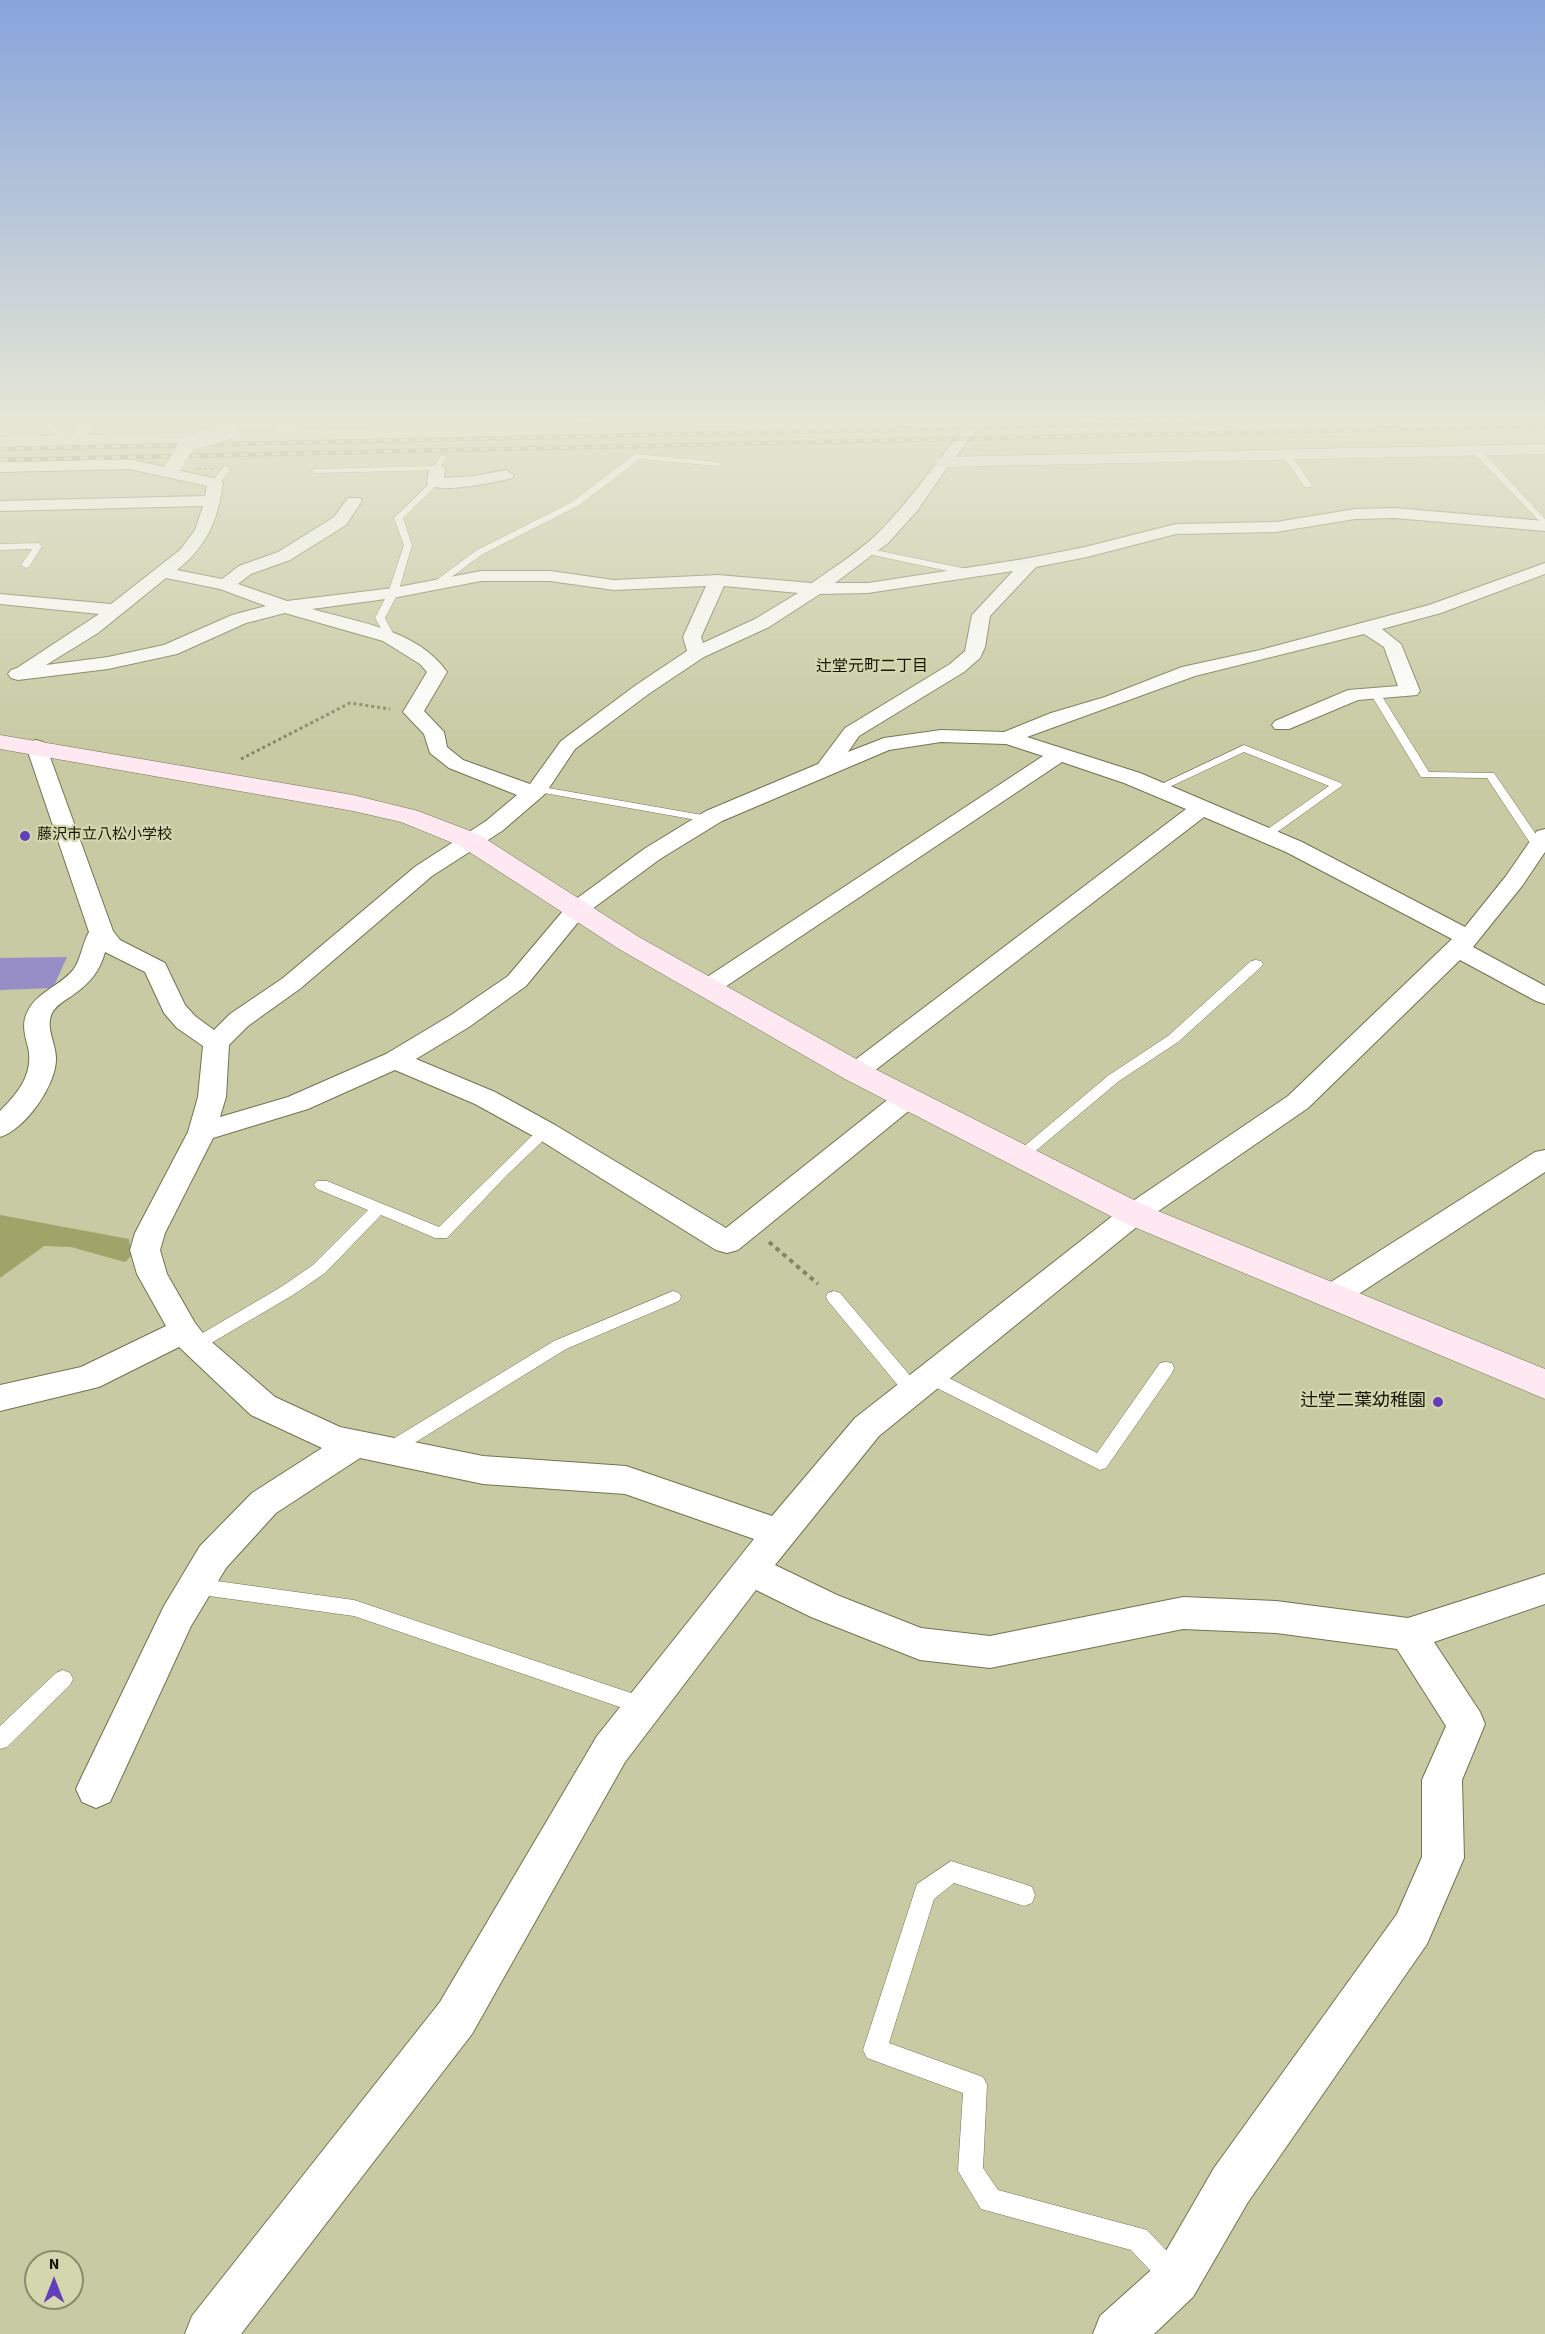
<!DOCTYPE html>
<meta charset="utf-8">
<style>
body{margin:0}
#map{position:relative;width:1545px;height:2334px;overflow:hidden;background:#c7caa2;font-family:"Source Sans 3",sans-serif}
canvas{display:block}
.north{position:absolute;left:24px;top:2250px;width:60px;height:60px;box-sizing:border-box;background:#d4d7ae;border:2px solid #888a6c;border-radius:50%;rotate:0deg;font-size:16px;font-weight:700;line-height:24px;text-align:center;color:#161708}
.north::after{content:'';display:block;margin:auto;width:21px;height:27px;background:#623fb8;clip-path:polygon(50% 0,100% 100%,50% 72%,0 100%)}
</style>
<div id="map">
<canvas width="1545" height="2334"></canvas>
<div class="north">N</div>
</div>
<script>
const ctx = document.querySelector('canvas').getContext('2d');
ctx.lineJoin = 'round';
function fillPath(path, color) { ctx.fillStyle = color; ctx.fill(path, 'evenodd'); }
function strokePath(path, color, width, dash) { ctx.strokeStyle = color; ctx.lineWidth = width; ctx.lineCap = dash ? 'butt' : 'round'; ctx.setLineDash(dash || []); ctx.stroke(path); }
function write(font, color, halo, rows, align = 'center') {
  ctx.font = font + ' "Source Sans 3","Noto Sans JP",sans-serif'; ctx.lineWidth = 4.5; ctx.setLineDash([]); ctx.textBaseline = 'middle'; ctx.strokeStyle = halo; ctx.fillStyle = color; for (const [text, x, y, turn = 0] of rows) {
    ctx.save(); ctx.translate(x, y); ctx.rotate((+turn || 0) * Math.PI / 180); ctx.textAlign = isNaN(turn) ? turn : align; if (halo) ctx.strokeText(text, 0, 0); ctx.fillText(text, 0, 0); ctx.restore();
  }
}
const green = new Path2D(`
 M0,1215L129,1239L131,1256L125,1262L71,1247L44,1246L0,1278Z`);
const water = new Path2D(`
 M67,957L53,988L0,990V958Z`);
const pathFar1 = new Path2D(`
 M241,759L350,703L390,709`);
const path = new Path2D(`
 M769,1242L818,1284`);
const lane = new Path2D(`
 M38,422H48L73,440L66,442Z
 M276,422H284L291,428L287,430L276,427Z
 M1474,449H1480L1545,519V527L1474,453Z
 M1283,453H1289L1312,485L1311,487H1305L1282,455Z
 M635,454L718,462L722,464L718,466L640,459L578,506L483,554L439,586L431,584L477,550L572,502Z
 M441,455L448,457L437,470L315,473L311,471L315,469L434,466Z
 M224,466L231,468L218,485H212L211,483Z
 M432,481L439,483L403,518L412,545L398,593L385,618L395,637L387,639L375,618L388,593L404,545L394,518Z
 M0,544L38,543L42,546L29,567L26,568L21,565L32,549L0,550Z
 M866,548L967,569L972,572L967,575L863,553V549Z
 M1375,690L1380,693L1429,772L1494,773L1544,846L1542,849H1534L1487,778L1421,777L1370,693Z
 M1244,745L1341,783L1343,785L1266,840L1260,836L1262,833L1329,786L1244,752L1161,791H1153L1151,789Z
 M537,786L708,816L714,819L708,822L533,791V787Z
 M1256,960L1261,961L1263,964L1261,967L1178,1042L1119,1081L1026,1159H1016L1014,1156L1016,1153L1109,1075L1168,1036L1251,961Z
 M545,1126L550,1128L552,1131L550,1134L508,1174L447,1238H435L381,1215L325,1273L293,1295L201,1349L195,1351L189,1349L187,1345L189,1341L281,1287L313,1265L368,1210L317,1189L314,1185L317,1181H327L439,1227L540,1128Z
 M673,1291L679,1293L681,1297L679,1301L566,1349L395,1455L389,1457L383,1455L380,1450L383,1445L554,1341Z
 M834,1291L840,1293L918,1385L921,1390L918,1395L912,1397L906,1395L828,1301L826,1297L828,1293Z
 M1166,1362L1172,1363L1174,1368L1172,1373L1106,1468L1100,1470L923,1381L920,1376L923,1371L929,1370L935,1371L1097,1453L1160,1363Z
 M195,1578L354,1600L643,1697L650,1700L653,1706L650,1712L643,1715L354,1616L195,1594L188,1592L185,1586L188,1580Z
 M63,1670L70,1673L73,1679L70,1685L7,1747L0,1749V1726L56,1673Z
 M951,1861L1024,1884L1032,1887L1035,1895L1032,1903L1024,1906L954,1883L934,1899L889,2043L983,2077L987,2085L983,2168L998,2190L1147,2230L1181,2266L1185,2275L1181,2284L1172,2288L1163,2284L1131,2250L981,2209L958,2171L963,2093L867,2058L863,2050L917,1884Z`);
const street = new Path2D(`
 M81,422H96L81,443H71L68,440Z
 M284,422H299L287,439H277L274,436Z
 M969,422H984L949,465L917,511L888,543L835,583H868L1024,559L1085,547L1176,524L1276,522L1355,509L1395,508L1545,521V531L1395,518L1355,519L1276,532L1176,534L1087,557L1036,567L990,616L985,647L980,658L964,672L859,736L848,752L884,738L941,730L1004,732L1051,713L1105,697L1182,667L1260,650L1429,605L1545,563V574L1441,613L1382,629L1401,644L1420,691L1417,695L1358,700L1289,729H1275L1272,725L1275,721L1348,690L1398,686L1384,647L1364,634L1195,676L1027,737L1140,773L1302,842L1465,927L1506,876L1537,831L1545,829V852L1522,886L1473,947L1545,986V1004L1536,1001L1460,960L1308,1108L1144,1221L879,1436L775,1565L837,1595L921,1628L990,1636L1183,1597L1276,1601L1408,1618L1545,1574V1604L1434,1642L1480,1712L1485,1724L1462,1780L1464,1858L1427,1944L1248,2202L1193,2297L1154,2334H1093L1100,2316L1159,2263L1214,2168L1397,1914L1422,1857V1780L1446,1726L1397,1649L1276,1633L1183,1629L990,1668L920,1660L811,1617L756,1590L625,1762L472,2034L241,2334H185L192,2316L440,2002L597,1736L754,1539L625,1494L483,1484L360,1458L276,1513L226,1568L191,1626L110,1802L96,1808L82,1802L76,1789L82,1776L164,1606L200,1546L252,1493L322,1448L251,1415L179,1347L99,1387L0,1411V1385L81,1367L166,1326L137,1274L130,1250L135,1233L188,1132L198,1097L203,1046L177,1028L164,1013L145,972L105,952C100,971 90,983 73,995C66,1000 56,1005 52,1013C45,1028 56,1043 56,1058C57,1084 25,1130 0,1137V1111C18,1093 34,1074 28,1047C25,1036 22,1025 26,1015C35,992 58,988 73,970C81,960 82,944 89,932L26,746L29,742L36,740L43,742L46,746L113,931L120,940L165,963L185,1005L195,1016L214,1030L230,1014L283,978L416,866L486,821L517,795L449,768L430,753L424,734L403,712L427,672L420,664L383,641L285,613L246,623L177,654L108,669L18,680L11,678L8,674L11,670L17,668L99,614L0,604V594L111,604L180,550L195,530L203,506L0,511V501L205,496L207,486L129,469L0,472V462L129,459L221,480L223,483C218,520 207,546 177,570L222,579L239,566L278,552L334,517L348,498H360L362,501L346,525L290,560L251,574L238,584L287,601L393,588L481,571H550L614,580L718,575L812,583C834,567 859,552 878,533C912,499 938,459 969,422ZM1013,571L972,615L965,651L950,664L845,728L818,764L706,811L644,849L568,905L508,976L451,1015L386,1054L288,1097L220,1117L226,1097L229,1045L248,1026L301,988L432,876L502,831L545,794L575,749L650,693L704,657L769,627L820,594L868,593ZM166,578L220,589L266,606L232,615L164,645L108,657L46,665L98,633ZM481,581H550L614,590L706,586L683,637L687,651L636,685L561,741L530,784L463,760L447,747L444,732L424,711L447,672C418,630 358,622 312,609L393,598ZM724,586L798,593L755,619L703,643L701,637ZM941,742L1006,744L1043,756L698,983L694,988L698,993L707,996L716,993L1062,762L1124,783L1186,809L847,1066L843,1072L847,1078L856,1080L865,1078L1204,817L1286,852L1452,939L1288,1096L1124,1207L855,1418L772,1516L626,1466L483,1456L340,1427L275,1397L206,1337L195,1323L167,1274L160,1250L165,1233L213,1138L308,1109L395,1070L475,1104L535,1137L716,1250L727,1253L738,1250L916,1105L920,1099L916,1093L906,1090L896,1093L726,1228L555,1125L495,1092L416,1059L469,1027L526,986L584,915L660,859L722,821L889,750Z
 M437,463L445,468L444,478L475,476L506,470L514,475L512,478C496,482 437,495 427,483L429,468Z
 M1545,1150V1172L1345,1303L1334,1306L1323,1303L1319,1295L1323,1287L1535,1152Z`);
const secondary = new Path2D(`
 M653,422H917L909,427L0,447V437Z
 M1545,444V454L943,467L937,466L934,462L937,458L943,457Z
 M0,735L353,795L418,811L478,834L639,937L867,1065L1146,1206L1545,1369V1399L1122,1222L845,1079L619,949L460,846L401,822L353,811L0,749Z`);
const rail = new Path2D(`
 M0,449L1249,422
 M0,460L1545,426`);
const pathBridge = new Path2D(`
 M252,430H263
 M198,469H216`);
const streetBridge = new Path2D(`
 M172,469L188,443L230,431`);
const markers = [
 [25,836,6,"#623fb8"],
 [1438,1402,6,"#623fb8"]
];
const farPoinames = [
 ["藤沢市立八松小学校",37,836]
];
const farNeighbourhoodnames = [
 ["辻堂元町二丁目",872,667]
];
const poiNames = [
 ["辻堂二葉幼稚園",1426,1402]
];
fillPath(green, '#a0a468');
fillPath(water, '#978dc7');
strokePath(lane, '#71744f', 1);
strokePath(street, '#71744f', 2);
strokePath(secondary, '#71744f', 1);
strokePath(pathFar1, '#848667', 3, [3, 3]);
strokePath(path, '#848667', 4, [4.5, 4.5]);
fillPath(lane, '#fff');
fillPath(street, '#fff');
fillPath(secondary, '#fee8f2');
strokePath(rail, '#6f7155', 4.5);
strokePath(rail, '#d4d7ae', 3, [8]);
strokePath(streetBridge, '#71744f', 17, []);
strokePath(pathBridge, '#848667', 2, [3, 3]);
strokePath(streetBridge, '#fff', 16);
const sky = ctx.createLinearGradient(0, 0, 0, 749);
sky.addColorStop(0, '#87a4db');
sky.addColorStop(0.56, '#e6e7d5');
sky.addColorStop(1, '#e6e7d500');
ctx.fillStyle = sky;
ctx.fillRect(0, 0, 1545, 749);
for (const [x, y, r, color] of markers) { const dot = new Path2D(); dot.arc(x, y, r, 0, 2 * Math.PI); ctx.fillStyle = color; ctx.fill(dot); strokePath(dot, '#d4d7ae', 2); }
write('15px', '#161708', '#d4d7ae', farPoinames, 'left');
write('16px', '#161708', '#d4d7ae', farNeighbourhoodnames);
write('18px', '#161708', '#d4d7ae', poiNames, 'right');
</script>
